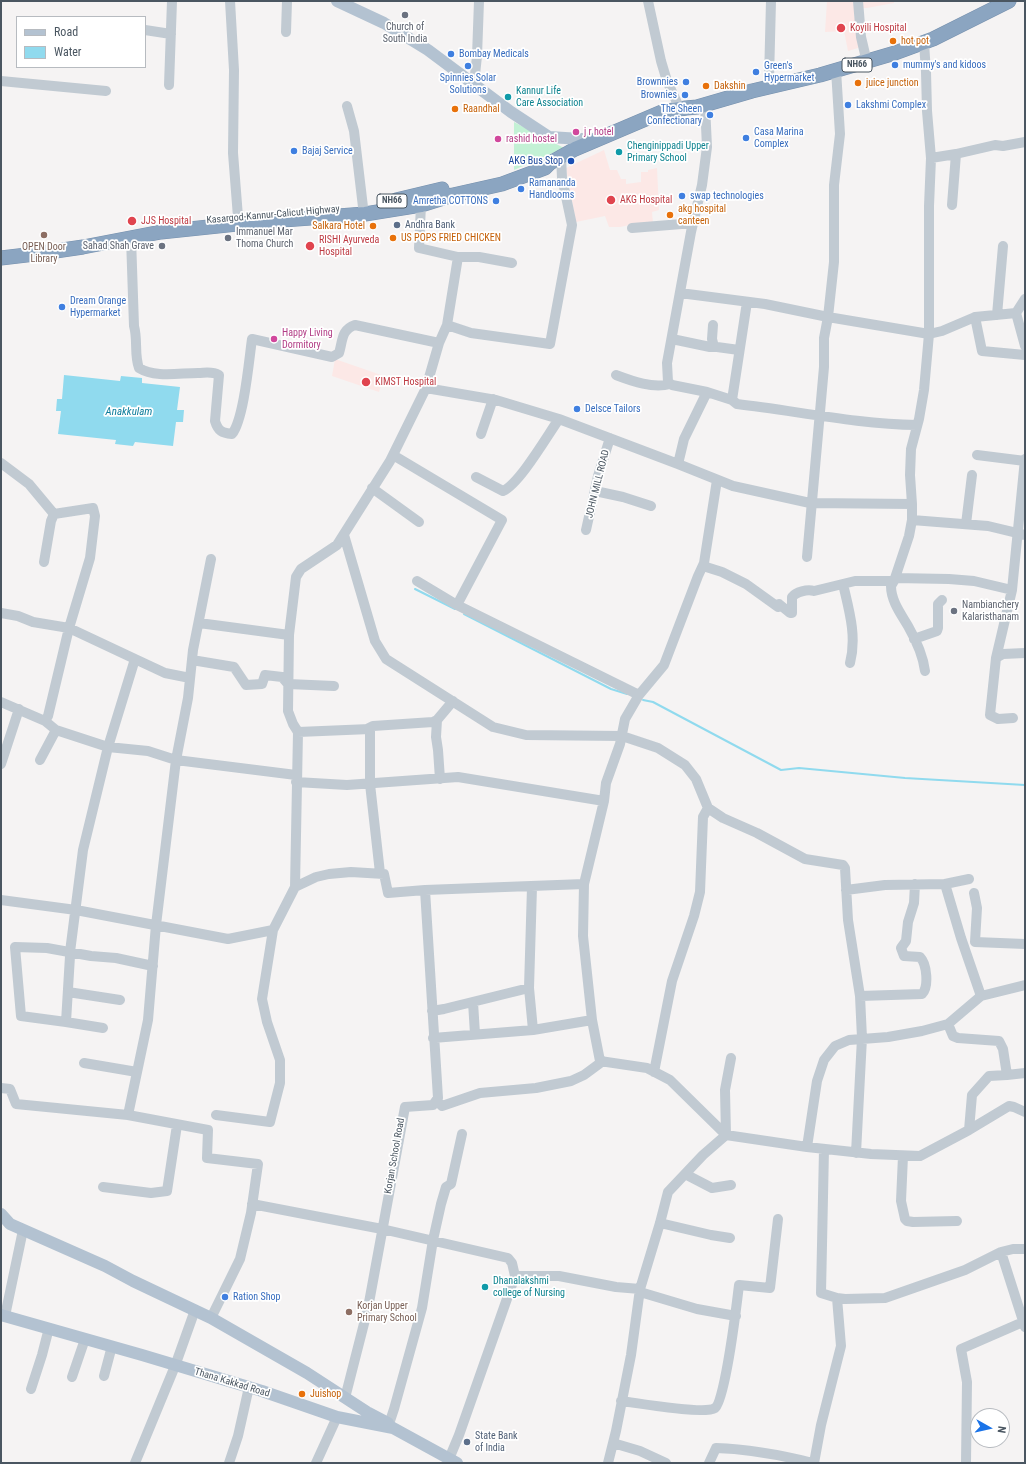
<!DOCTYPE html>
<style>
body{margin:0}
#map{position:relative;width:1026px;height:1464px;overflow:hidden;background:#f5f3f3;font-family:"Roboto Condensed",sans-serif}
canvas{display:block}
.frame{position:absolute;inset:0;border:2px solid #4a5661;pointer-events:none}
.legend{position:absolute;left:16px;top:16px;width:130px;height:52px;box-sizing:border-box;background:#fff;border:1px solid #b7bbc0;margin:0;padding:5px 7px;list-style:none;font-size:12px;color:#4a5661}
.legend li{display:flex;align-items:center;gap:8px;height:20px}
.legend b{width:20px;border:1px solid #b7bbc0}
.north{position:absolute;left:970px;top:1408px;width:40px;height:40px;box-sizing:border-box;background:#fff;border:1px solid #b7bbc0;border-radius:50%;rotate:98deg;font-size:11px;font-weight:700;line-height:16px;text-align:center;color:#4a5661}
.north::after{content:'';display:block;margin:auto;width:14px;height:18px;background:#1a73e8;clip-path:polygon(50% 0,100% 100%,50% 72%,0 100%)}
</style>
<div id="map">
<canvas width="1026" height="1464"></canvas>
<div class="frame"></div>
<ul class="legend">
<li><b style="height:5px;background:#b3c2d1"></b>Road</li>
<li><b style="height:11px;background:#90daee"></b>Water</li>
</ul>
<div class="north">N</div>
</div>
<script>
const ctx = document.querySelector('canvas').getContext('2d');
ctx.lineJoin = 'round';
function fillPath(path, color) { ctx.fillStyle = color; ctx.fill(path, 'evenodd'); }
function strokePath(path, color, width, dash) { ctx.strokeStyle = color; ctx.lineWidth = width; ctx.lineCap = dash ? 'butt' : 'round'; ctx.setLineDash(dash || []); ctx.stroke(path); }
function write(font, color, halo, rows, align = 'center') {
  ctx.font = font + ' "Roboto Condensed",sans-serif'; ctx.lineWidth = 3.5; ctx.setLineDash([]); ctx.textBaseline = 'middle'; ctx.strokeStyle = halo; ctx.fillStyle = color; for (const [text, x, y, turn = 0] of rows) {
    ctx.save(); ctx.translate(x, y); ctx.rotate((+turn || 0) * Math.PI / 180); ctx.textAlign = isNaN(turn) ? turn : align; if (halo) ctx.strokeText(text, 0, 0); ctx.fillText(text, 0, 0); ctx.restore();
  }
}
const medical = new Path2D(`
 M827,1H894V3L867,8H855L854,14L856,25L861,47L848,51L844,31L825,32Z
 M604,150L610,170H617L621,179H626V184L641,182V172H648V170L657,168L659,210L652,212L653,223L634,224L620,227H609L605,216L576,222L566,168Z
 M335,359L384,376L379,392L332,376Z`);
const green = new Path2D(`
 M514,122L564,148L514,170Z`);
const water = new Path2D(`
 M64,375L120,381L121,376L142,378V383L180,387L177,410H184L183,422H176L173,446L135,442L133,446L115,444L116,440L58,434L61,411H56L57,399H62Z`);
const stream = new Path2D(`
 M415,589L455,609
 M464,614L611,689L627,694
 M643,700L653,702L781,770L799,768L905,778L1025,785`);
const minor = new Path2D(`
 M230,1L234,70L233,153L238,217
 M648,1L661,61L667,81L680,109
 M858,1L861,37L865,54
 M145,30L171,34
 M286,32L287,1
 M924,43L926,72L927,111L931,158L929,206V334L942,331L975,317L1016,313L1025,299
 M836,70L840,134L834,185V262L828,317L929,334L924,390L919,419L911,449L910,475L912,504
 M769,79L771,1
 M1,81L106,91
 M474,84L477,56L479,1
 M169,85L172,1
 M347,106L354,131L363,207
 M956,154L995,145L1003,146L1025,142
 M931,158L956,154L952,205
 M632,228L694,223
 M131,238L134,326C138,340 134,355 139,368C155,378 179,373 198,373C205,373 212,371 219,375L215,421C218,431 222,433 232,434C244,419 249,360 252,339L332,357L339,353C343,340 341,330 355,325L439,343
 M458,257H479L512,263
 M680,293L765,304L828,317L824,338V367L807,557
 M1016,313L1025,346
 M997,315L1003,246
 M975,317L982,351L1025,355
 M447,325L471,333L550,344L572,225L562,178L561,156
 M713,325L712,339L714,347
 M672,339L710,347H717L739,350
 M616,375C632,381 653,389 670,384
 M426,388L496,400L559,419L678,464L733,486L810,503L912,504V520L988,526L1025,535
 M707,392L732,400L747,302
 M732,400L737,404C797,411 857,424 917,425
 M481,434L493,399
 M393,455L502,520L457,605
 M977,455L1025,461
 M1,463L29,484L54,514
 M678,464L684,439L707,392L672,385L668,382L667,363L691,232L702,185L707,147L705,105
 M476,477L503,491C520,483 547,436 559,419
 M717,480L704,563L698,576L664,665L639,695L625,719L620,744L606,783L604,801L584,884L583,936L592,1020L600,1061L647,1068L670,1080L726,1135
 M372,488L419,522
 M595,491L623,497L651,506
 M966,524L972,475
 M586,530L598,476L610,438
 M344,535L375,641L386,659L493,727L526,735L622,736L658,748L685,765L696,779L708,808L723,818L757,833L805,859L843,865L845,868L848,920L860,996L862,1038L856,1153
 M211,559L193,650L188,698L176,760L156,925L148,1020L128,1115L208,1130L207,1158L258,1164L251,1213L240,1259L211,1318
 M44,562L51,521L54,514
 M703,566L722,572L746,584L778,607L779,604L790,613H792V597C796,592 807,589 814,591L855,581H894L895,578L949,579L974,581L1012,590
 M895,578L909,536L912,520
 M417,581L457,605L639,695
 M894,581L891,586C891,601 901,614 908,626C916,640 923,655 925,671
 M843,584C849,610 857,636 850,663
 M1,613L18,616L33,622L69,628L135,659L108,747L83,850L70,952V956L66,1022L21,1016L15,947L47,948L91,956L116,958L153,966
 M199,623L289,635
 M914,639L937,631L938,628V604L942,600
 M996,658L1012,590L1025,459
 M135,659L165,673L190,678
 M192,660L234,667L246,685L262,684L265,675L282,677L288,684L334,686
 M1,702L45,721L56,730L108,747L148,751L176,760L296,775
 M1013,718L998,719L990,715L996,658L1003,654L1025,653
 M437,720L436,737L438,750L440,779
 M45,721L48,716L69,628L90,558L95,516L93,508L54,514
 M367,729L373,726L433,722L437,720L453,701
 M298,732L370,729V784L380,873
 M40,760L56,730
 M1,764L19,709
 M296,782L347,785L458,777L604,801
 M945,884L969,879
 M295,887L298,732L293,724L288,711L289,635L296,577L301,569L337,545L390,461L426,388L439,343L447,325L458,257L419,248L421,205
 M532,887L529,988L533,1030
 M846,890L885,885L945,884L961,938L981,996
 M974,893L977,908L975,942L1025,944
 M1,900L76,910L228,939L273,930L295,887L316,877L329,874L351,872L384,874L388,893L425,890L584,884
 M68,992L120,1000
 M860,996L922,994C929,987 927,964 920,957L904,956L901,948L906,941L908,922L914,903L915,884
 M473,1002L475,1034
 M432,1011L444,1009L529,988
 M66,1022L103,1028
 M948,1024L953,1036L958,1038L999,1041L1003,1049L1007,1075
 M433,1038L533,1030L592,1020
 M84,1063L137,1072
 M654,1072L672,981L694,916L700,892L703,817L708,808
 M1,1088L10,1089L16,1104L128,1115
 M438,1102L442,1106L480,1093L536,1088L571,1081L584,1075L603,1061
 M216,1115L270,1122L280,1083V1060L267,1022L262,999L273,930
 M969,1130L1009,1106L1014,1107L1025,1112
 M726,1135L725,1090L731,1058
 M807,1147L871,1154L920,1156L969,1130L972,1095L989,1076L1007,1075L1025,1073
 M824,1149L821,1293L837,1298L845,1299L885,1298L965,1270L1001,1252L1025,1327
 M903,1156L901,1201L905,1219L907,1221L913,1222L957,1221
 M685,1174L712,1188L731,1185
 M103,1187L151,1193L167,1191L177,1125
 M252,1204L382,1229L508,1258L512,1263L515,1276L459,1435L449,1459
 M660,1223L711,1235L730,1238
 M1001,1252L1013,1249H1025
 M515,1276H559L616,1287L640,1289
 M640,1292L697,1309L736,1316
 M5,1316L23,1230
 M104,1376L112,1346
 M72,1377L85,1339
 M31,1389L42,1355L49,1328
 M345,1398L368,1308L405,1107L433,1105L438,1098L425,890
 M621,1401C638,1403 704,1415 715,1408C725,1402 737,1302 739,1285L770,1288L778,1219
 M389,1424L394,1409L422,1308L433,1240L441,1204L446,1187L451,1184L462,1134
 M613,1443L640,1451L666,1463
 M135,1463L175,1366L195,1310
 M229,1463L238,1436L249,1387
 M316,1463L337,1417
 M608,1463L616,1431L631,1355L640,1289L660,1223L668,1192L703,1155L726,1135L807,1147L817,1081L824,1060L835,1046L849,1040L888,1037L922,1031L948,1024L981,996L1025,985
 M709,1463L716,1448C749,1449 781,1455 813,1463
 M814,1463L821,1425L841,1346L837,1298
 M966,1463L967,1382L961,1349L1023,1322`);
const major = new Path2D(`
 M337,1L384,23L428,50L511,112L549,137L597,140
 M1,1214L10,1224L105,1266L133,1281L211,1318L307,1373L367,1412L388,1423
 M1,1315L142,1355L262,1391L337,1417L393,1428L457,1463`);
const highway = new Path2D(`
 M396,200L442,189
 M1,258L35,254L83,247L161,232L256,222L365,214L421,205L453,195L502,184L545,168L550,163L575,149L662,112L686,108L697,107L752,91L820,75L895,53L933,39L1009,1`);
const markers = [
 [405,15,4,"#6b7280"],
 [841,28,5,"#e0444e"],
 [893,41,4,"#e8710a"],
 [451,54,4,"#3f7fe0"],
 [895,65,4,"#3f7fe0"],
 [468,66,4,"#3f7fe0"],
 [756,72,4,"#3f7fe0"],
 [686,82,4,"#3f7fe0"],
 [858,83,4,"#e8710a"],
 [706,86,4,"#e8710a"],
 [685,95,4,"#3f7fe0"],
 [508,97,4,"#0f9aa8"],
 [848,105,4,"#3f7fe0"],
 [455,109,4,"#e8710a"],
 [710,115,4,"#3f7fe0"],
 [576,132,4,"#d1479c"],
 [746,138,4,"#3f7fe0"],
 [498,139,4,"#d1479c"],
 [294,151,4,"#3f7fe0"],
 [619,152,4,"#0f9aa8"],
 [571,161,4,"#1a4fb4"],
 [521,189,4,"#3f7fe0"],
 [682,196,4,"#3f7fe0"],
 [611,200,5,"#e0444e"],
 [496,201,4,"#3f7fe0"],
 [670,215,4,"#e8710a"],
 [132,221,5,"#e0444e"],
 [397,225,4,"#5c6f8a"],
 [373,226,4,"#e8710a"],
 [44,235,4,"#8d6e63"],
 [228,238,4,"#6b7280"],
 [393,238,4,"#e8710a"],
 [162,246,4,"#6b7280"],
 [310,246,5,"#e0444e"],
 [62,307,4,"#3f7fe0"],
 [274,339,4,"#d1479c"],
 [366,382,5,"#e0444e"],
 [577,409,4,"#3f7fe0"],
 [954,611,4,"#6b7280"],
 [485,1287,4,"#0f9aa8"],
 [225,1297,4,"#3f7fe0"],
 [349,1312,4,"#8d6e63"],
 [302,1394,4,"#e8710a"],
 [467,1442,4,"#5c6f8a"]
];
const shields = [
 [857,65,30],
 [392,201,30]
];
const shieldNames = [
 ["NH66",857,65],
 ["NH66",392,201]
];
const worshipNames = [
 ["Church of",405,27,"center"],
 ["South India",405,39,"center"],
 ["Immanuel Mar",236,232],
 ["Thoma Church",236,244],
 ["Sahad Shah Grave",154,246,"right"],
 ["Nambianchery",962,605],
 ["Kalaristhanam",962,617]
];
const healthNames = [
 ["Koyili Hospital",850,28],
 ["AKG Hospital",620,200],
 ["JJS Hospital",141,221],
 ["RISHI Ayurveda",319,240],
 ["Hospital",319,252],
 ["KIMST Hospital",375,382]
];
const foodNames = [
 ["hot pot",901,41],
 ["juice junction",866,83],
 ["Dakshin",714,86],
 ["Raandhal",463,109],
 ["akg hospital",678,209],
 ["canteen",678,221],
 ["Salkara Hotel",365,226,"right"],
 ["US POPS FRIED CHICKEN",401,238],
 ["Juishop",310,1394]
];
const shopNames = [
 ["Bombay Medicals",459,54],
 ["mummy's and kidoos",903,65],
 ["Green's",764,66],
 ["Hypermarket",764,78],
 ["Spinnies Solar",468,78,"center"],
 ["Solutions",468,90,"center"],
 ["Brownnies",678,82,"right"],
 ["Brownies",677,95,"right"],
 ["Lakshmi Complex",856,105],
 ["The Sheen",702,109,"right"],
 ["Confectionary",702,121,"right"],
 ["Casa Marina",754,132],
 ["Complex",754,144],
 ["Bajaj Service",302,151],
 ["Ramananda",529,183],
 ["Handlooms",529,195],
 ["swap technologies",690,196],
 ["Amretha COTTONS",488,201,"right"],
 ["Dream Orange",70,301],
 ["Hypermarket",70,313],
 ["Delsce Tailors",585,409],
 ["Ration Shop",233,1297]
];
const cultureNames = [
 ["Kannur Life",516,91],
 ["Care Association",516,103],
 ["Chenginippadi Upper",627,146],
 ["Primary School",627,158],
 ["Dhanalakshmi",493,1281],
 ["college of Nursing",493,1293]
];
const hotelNames = [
 ["j r hotel",584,132],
 ["rashid hostel",506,139],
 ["Happy Living",282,333],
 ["Dormitory",282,345]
];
const transitNames = [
 ["AKG Bus Stop",563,161]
];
const streetNames = [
 ["Kasargod-Kannur-Calicut Highway",273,215,-5],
 ["JOHN MILL ROAD",598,484,-76],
 ["Korjan School Road",395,1156,-80],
 ["Thana Kakkad Road",232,1383,17]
];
const serviceNames = [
 ["Andhra Bank",405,225],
 ["State Bank",475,1436],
 ["of India",475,1448]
];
const educationNames = [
 ["OPEN Door",44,247],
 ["Library",44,259],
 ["Korjan Upper",357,1306,"left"],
 ["Primary School",357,1318,"left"]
];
const waterNames = [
 ["Anakkulam",129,412]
];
fillPath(medical, '#fce8e6');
fillPath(green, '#c3f1d5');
fillPath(water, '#90daee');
strokePath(stream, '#90daee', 2);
strokePath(highway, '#7690ad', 15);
strokePath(minor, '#c1cad2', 10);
strokePath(major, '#b3c2d1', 12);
strokePath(highway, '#8ba5c1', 14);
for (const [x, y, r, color] of markers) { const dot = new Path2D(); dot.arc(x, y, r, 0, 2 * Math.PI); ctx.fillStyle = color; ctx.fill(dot); strokePath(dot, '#fff', 1.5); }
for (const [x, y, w] of shields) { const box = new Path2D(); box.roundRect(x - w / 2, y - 7, w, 14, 3); ctx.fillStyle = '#fff'; ctx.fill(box); strokePath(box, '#4a5661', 1); }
write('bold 9px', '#4a5661', null, shieldNames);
write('10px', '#5b616d', '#fff', worshipNames, 'left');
write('10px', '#be3a42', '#fff', healthNames, 'left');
write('10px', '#c56008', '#fff', foodNames, 'left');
write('10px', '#366cbe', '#fff', shopNames, 'left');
write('10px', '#0d838f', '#fff', cultureNames, 'left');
write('10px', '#b23c85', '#fff', hotelNames, 'left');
write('10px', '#164399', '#fff', transitNames, 'right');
write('10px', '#4a5661', '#fff', streetNames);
write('10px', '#4e5e75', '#fff', serviceNames, 'left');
write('10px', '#785e54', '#fff', educationNames);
write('italic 11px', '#0c7c9b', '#fff', waterNames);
</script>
